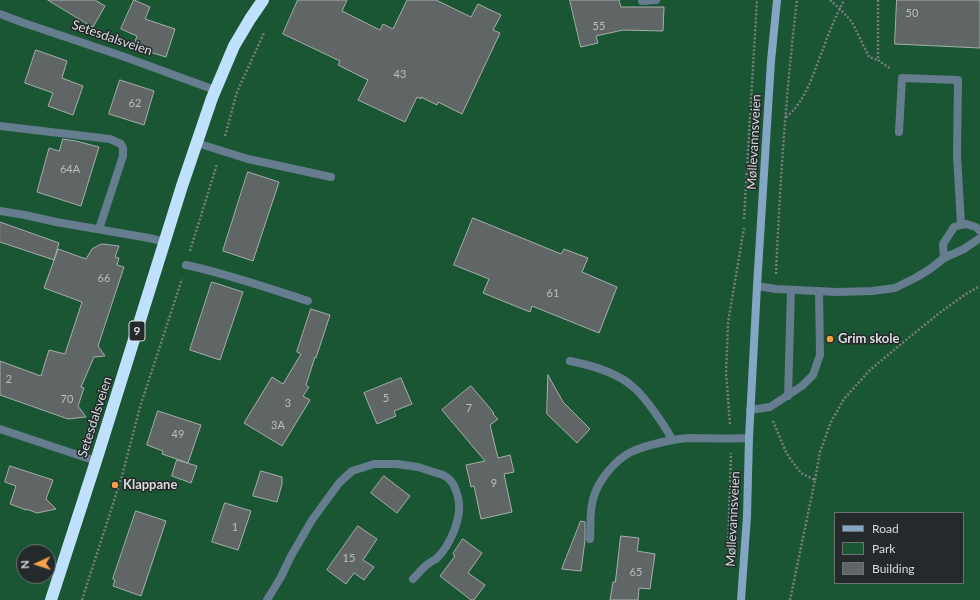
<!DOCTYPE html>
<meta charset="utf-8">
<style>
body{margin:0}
#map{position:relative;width:980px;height:600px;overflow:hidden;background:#2d3335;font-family:Lato,sans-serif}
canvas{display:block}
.legend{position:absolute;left:834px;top:512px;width:130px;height:72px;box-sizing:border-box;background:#24292b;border:1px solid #6c7173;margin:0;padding:5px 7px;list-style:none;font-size:12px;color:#d9ddde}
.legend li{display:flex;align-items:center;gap:8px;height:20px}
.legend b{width:20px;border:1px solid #6c7173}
.north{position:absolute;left:16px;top:544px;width:40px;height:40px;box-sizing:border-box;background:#24292b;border:1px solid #6c7173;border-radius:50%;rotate:267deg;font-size:11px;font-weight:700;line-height:16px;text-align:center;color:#d9ddde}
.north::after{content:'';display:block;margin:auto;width:14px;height:18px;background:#f6a247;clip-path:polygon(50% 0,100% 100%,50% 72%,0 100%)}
</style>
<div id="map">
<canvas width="980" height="600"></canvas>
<ul class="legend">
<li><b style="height:5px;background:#83a6c4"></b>Road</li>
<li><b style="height:11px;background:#1a5534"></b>Park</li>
<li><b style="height:11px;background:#5f6665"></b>Building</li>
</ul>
<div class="north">N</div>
</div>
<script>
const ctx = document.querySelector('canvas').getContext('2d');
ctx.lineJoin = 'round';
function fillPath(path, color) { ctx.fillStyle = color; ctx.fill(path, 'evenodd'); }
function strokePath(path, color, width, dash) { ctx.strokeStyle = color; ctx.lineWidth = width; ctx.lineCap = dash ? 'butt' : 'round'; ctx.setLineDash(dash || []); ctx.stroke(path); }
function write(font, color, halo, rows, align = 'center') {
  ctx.font = font + ' Lato,sans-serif'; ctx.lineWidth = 3; ctx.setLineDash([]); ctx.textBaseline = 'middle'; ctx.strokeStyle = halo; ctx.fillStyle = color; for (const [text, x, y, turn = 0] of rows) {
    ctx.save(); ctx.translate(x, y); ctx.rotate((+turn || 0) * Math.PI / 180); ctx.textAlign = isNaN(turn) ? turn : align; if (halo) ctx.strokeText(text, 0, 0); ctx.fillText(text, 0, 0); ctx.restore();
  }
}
const green = new Path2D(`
 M0,0H980V600H0ZM835,513H963V583H835ZM24,552H48V576H24Z`);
const building = new Path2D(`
 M48,0H95L105,6L93,27Z
 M134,0L150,7L145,19L175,29L166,57L133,47L137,36L121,29Z
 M298,0H347L342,11L380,30L383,24L393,29L407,0H436L471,17L478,4L501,15L493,30L500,33L462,114L438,102L437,105L421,97V99L417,97L405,122L358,100L368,80L338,65L340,61L283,34Z
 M570,0H619L621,7H664L663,31L623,30L596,36L598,43L581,47Z
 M897,0H980V48L895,44Z
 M36,50L67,61L62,78L83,86L73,115L48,106L53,93L25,83Z
 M120,80L154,91L144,125L109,114Z
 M63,139L76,141L99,147L81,206L37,192L49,148L59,151Z
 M248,172L279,182L253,261L223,251Z
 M473,218L561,254L564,249L588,258L582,272L617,287L599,333L532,306L530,312L483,293L489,279L454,265Z
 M0,222L59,243L54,260L0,242Z
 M103,244L119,246L115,257L119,258L117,265L124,267L98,346L105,356L94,357L81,387L84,388L78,406L86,417L68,419L0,395V361L41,376L49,350L65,354L82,302L44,288L58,249L86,259L92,249L99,245Z
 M212,282L243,292L220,360L190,350Z
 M311,309L330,315L316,358L315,357L306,385L309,387L303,396L310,400L282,446L244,423L272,377L283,384L301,354L297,352Z
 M548,375L563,402L590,429L577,443L547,414Z
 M401,378L412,404L394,411L396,416L377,424L364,393Z
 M471,386L494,413L493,414L498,419L490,425L498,458L510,455L514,472L504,474L512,512L481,519L474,486L471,487L466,465L485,461L442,410Z
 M158,411L201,425L188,463L162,454L163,451L147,445Z
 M177,460L197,466L191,483L172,476Z
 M10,466L53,480L46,499L56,509L37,513L26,509V510L10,504L16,486L5,482Z
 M261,471L282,477V484L277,502L253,496Z
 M384,476L410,496L397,513L371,493Z
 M225,503L251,511L238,550L212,542Z
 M136,511L166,521L141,596L113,586L115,580L113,579Z
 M581,521L585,522V540L581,571L562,569Z
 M358,526L377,539L363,560L374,567L364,580L354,573L346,584L327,570Z
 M621,536L639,538L637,551L655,554L650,589L639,588L638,600H610L613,582H615Z
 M463,539L482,553L468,573L485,585L474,600H471L440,576L455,556L453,554Z`);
const path = new Path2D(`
 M830,0L840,9L852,22L869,57L878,60
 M878,0V60L891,69
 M786,117C806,102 814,71 823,49C829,32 836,16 844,0
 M225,136L237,92L264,33
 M744,219L757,0
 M190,251L217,164
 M776,274C780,183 786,91 797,0
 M773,421L786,452L791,460L801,473L815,480L790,600
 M730,424L726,373L728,323L744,228
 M815,480L820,452L831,422L844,399L870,370L906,340L942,311L966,294L980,286
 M728,550L731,453
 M82,600L122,476L140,407L182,279`);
const lane = new Path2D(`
 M642,1L656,0
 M0,126L110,139L121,144L123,148V156L99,229
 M899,132L902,78L958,80L957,155L961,225
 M197,143L248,159L331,177
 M944,258L943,244L954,227L961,225L966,224L976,227L980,231
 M186,265C228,274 268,288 308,301
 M570,361C590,365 616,372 632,386C642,394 649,404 656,414C662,423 668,431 672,440
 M788,396L791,290
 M750,410L770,407L802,386L813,375L820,355L819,291
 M590,539C591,525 589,509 594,496C599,480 615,460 631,452C646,445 673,439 690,438C710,438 729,439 749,438
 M413,579C418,574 422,568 428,564C430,562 433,561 436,559C450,546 463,517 458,497C455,487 453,480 443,475`);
const street = new Path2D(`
 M0,14L21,22L122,56L215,90
 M0,211L25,215L56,222L149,238L165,242
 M757,286L776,289L837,292L872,291L895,288L917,277L930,269L944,258L964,249L980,238
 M0,429L96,461
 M267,600L281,577L291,556L312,520L339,483L352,471L374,464H397L418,467L443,475`);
const secondary = new Path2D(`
 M741,600L747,516L749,438L757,286L771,61L777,0`);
const highway = new Path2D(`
 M51,600L96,461L182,186L212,98L234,46L250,19L263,0`);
const markers = [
 [830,339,4,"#f6a247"],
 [115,485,4,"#f6a247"]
];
const numberNames = [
 ["50",912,13],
 ["55",599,26],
 ["43",400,74],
 ["62",135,103],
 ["64A",70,169],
 ["66",104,278],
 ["61",553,293],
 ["2",9,379],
 ["5",386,398],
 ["70",67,399],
 ["3",288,403],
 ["7",469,408],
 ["3A",278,425],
 ["49",178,434],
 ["9",494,483],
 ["1",235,527],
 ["15",349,558],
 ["65",636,572]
];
const shields = [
 [137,331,16]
];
const shieldNames = [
 ["9",137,331]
];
const streetNames = [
 ["Setesdalsveien",112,38,19],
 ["Møllevannsveien",754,142,-87],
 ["Setesdalsveien",95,417,-72],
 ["Møllevannsveien",733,519,-87]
];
const poiNames = [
 ["Grim skole",838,339],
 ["Klappane",123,485]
];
fillPath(green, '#1a5534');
fillPath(building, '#5f6665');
strokePath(building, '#a7aead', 1);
strokePath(path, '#797e7f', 2.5, [2, 2]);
strokePath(lane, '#667c8f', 8);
strokePath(street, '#667c8f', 8);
strokePath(secondary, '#83a6c4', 8);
strokePath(highway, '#c0e1fd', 12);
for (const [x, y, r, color] of markers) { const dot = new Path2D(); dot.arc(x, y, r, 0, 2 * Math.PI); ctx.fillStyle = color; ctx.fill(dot); strokePath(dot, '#24292b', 1.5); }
write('11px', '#babfc0', null, numberNames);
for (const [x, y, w] of shields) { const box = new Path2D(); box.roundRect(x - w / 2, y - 10, w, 20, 3); ctx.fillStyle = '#24292b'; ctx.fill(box); strokePath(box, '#d9ddde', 1); }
write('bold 12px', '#d9ddde', null, shieldNames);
write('13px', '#d9ddde', '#24292b', streetNames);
write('bold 13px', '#d9ddde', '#24292b', poiNames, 'left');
</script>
